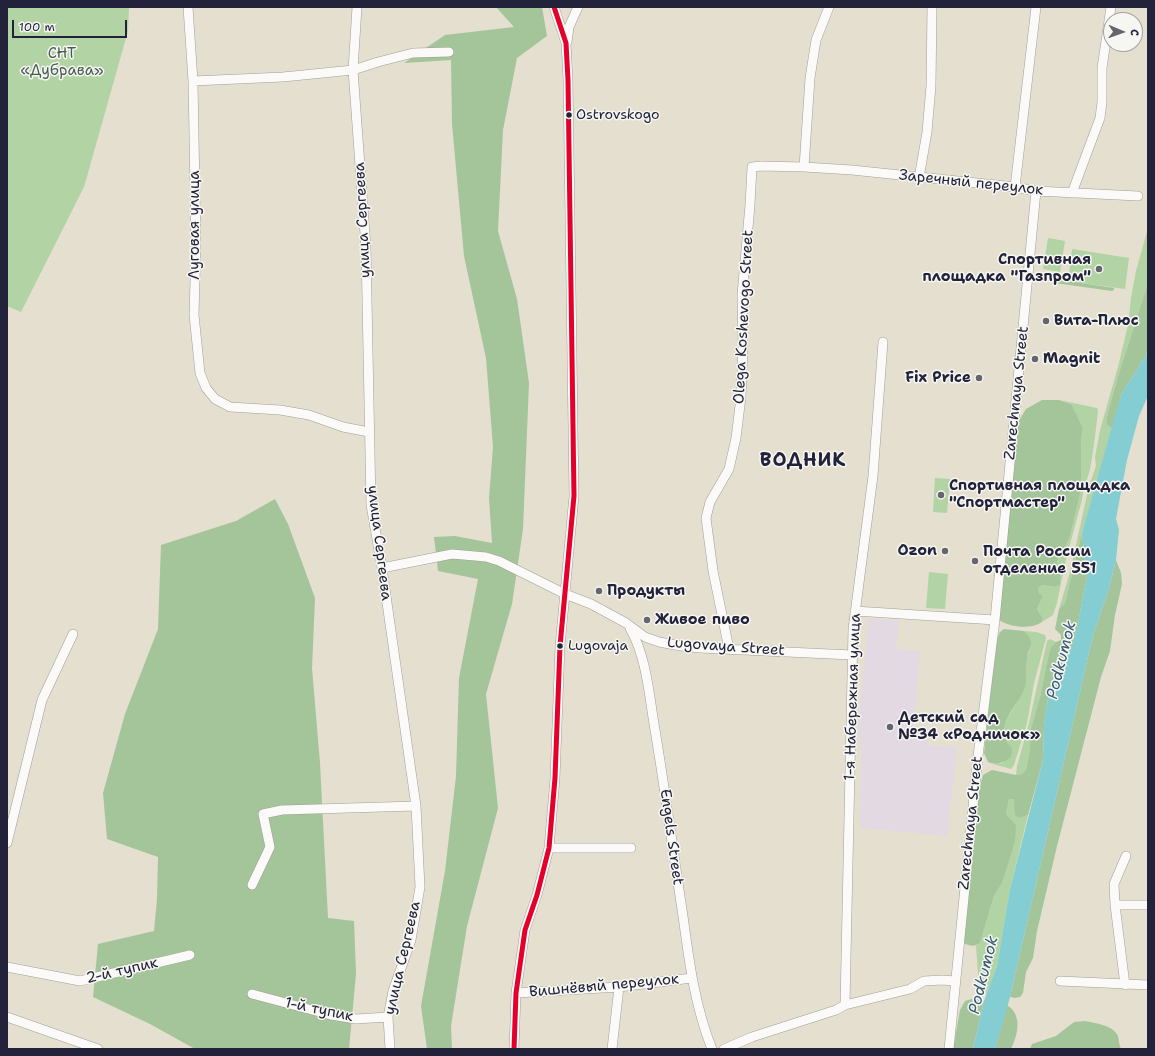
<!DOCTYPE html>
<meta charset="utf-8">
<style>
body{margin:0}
#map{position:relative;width:1155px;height:1056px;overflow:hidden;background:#e4dfcf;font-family:"Shantell Sans",sans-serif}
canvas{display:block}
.frame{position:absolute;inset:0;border:8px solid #22223b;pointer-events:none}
.north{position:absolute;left:1103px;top:12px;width:40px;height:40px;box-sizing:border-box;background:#f6f6f2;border:1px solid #a1a1a9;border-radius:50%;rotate:92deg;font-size:11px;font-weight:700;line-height:16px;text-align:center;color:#22223b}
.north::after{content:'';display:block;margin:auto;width:14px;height:18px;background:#66646f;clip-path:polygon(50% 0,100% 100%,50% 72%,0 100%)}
.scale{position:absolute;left:12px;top:20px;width:115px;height:18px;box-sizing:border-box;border:2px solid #22223b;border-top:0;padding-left:5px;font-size:12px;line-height:14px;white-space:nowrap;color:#22223b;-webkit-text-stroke:3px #f6f6f2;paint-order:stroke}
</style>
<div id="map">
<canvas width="1155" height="1056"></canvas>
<div class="frame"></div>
<div class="north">С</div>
<div class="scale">100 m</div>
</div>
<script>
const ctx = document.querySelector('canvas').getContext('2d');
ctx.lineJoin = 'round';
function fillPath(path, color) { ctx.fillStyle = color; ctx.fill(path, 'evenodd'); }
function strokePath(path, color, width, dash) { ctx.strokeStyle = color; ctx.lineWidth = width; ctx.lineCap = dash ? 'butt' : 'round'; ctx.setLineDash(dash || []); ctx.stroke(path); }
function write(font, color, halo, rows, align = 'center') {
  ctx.font = font + ' "Shantell Sans",sans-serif'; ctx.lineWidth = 3; ctx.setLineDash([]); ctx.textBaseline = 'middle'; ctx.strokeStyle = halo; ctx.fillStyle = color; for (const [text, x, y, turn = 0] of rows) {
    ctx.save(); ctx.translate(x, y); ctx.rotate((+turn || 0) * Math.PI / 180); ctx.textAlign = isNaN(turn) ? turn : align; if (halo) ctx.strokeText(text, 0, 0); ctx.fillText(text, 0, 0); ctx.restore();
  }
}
const built = new Path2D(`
 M869,618L899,621L896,649L920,651L914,727L929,728L927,745L957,748L947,836L860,828L861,751L858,730Z`);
const green = new Path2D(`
 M7,7H129L128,31L84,187L21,312L7,306Z
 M1148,228V283L1119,373L1108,412L1106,422L1108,426L1113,428L1082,533L1065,603L1059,609L1070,572L1089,486L1096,466L1095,457L1100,430L1118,367L1128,325L1131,298L1136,271Z
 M1048,238L1065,241L1060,272L1043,269Z
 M1072,249L1129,258L1125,289L1068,281Z
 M1059,400L1097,408L1098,411C1096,429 1094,446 1091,464C1089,476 1083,488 1082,500L1066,559L1057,603L1053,615L1042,622V617L1037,609L1043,596L1039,593L1038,588L1042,585L1056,587L1060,574L1057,561L1069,539L1083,428L1072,405Z
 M935,478L950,479L947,513L933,512Z
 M929,572L948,574L945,609L926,608Z
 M1024,631L1036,632L1045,635L1046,638L1034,683L1027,723L1014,765L1011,769L993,764L1003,763L1005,740L1004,725L1024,689L1027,674V658L1032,643L1031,640Z
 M1050,639L1056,642L1051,647L1049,653L1040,697L1031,729L1029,755L1026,770L1022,774L1016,775L1017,766L1029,723L1047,641Z
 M1014,798L1019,818L1028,815L1010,889L997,966L986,995L979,986L976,946L980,943L994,896L1002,883L1016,825L1006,814L1009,799Z`);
const forest = new Path2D(`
 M496,7H542L547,36L517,58L503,130L498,231L517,299L529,383L523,529L512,604L486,694L498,808L467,926L451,1026L452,1049H427L421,1006L445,871L456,776L459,678L478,579L438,571L434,537L455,536L492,543L489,498L493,447L486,358L464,256L452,124L451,60L404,63L445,35L514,27Z
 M1068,278V281L1114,288V290L1112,291L1055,283V279Z
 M1148,283V347L1146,355L1121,395L1113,428L1108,426L1106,422L1108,412L1119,373Z
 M1042,400H1059L1072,405L1083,428L1081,442V489L1069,539L1057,561L1060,574V584L1056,587L1042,585L1038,588L1039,593L1043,596L1037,609L1042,617V622C1030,630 1010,627 999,620L1017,424L1026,409Z
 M275,499L288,524L315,598L312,668L320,763L328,918L354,921L356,974L349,1049H195L150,1024L93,997L98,944L154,931L157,899L158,857L107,839L103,793L125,714L158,629L161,545L236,521Z
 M1082,533L1087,576L1077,629L1069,654L1056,674L1050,687L1044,724L1043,760L1028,815L1019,818L1015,815L1014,799H1009L1006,814L1016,825L1015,841L1002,883L994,896L980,943C973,948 968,945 961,942L975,806L983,775L992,770L1016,775L1022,774L1026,770L1029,755L1031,729L1040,697L1049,653L1051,647L1056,642L1061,640V635L1055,629L1059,609L1065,603Z
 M1116,560L1121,573L1122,584L1115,615L1110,651L1101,677L1057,846L1037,931L1033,958L1026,972L1023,993L1020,997L1015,998L1010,997L1093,635L1109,588Z
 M1004,629L1024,631C1038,646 1029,643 1027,659C1026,669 1028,680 1024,690C1018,704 997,724 1006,741C1007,743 1010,746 1012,748L1011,757C1004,762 997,766 988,762L984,753L996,641L1000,632Z
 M975,998L984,1001L973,1049H953L960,1010L965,1001Z
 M1007,1005C1009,1007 1013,1009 1014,1012C1021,1023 1016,1039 1011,1049H995Z
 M1085,1021C1095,1023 1113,1025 1118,1036C1119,1040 1119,1045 1121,1049H1030L1032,1044L1056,1036L1074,1022Z`);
const water = new Path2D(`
 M1148,347V396L1139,416L1127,460L1116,519L1119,530L1116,560L1109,588L1093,635L1010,997L995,1049H973L984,1001L997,966L1010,889L1043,760L1044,724L1050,687L1056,674L1069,654L1077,629L1087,576L1082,533L1121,395L1146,355Z`);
const minor = new Path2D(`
 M188,7L193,81L196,246L194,315L200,373L206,388L215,399L230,407L280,410L309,415L343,427L369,432
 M357,7L353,70L366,248L371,505L382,568L416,806L420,887L411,940L393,991L388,1017L390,1049
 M567,42L569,27L578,7
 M193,81L283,77L353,70L378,62L413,53L449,52
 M804,167L852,170L1015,187L1036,191L1138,196
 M919,178L927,132L931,86L932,7
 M1015,187L1036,7
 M1072,193L1100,118L1102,102V68L1111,7
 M382,568L452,554L486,557L499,561L565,594L591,604L626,623L645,637L659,642L681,646L700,648L852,655
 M855,611L995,620
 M630,628C646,656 649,693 654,724C665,788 673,852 683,916C689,961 695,1007 712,1049
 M729,649L713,571L706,518L710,502L729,469L736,438L741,397L743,345L742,295L750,205L752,167L761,166L804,167L810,78L816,40L829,7
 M7,843L42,700L73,634
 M549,848H631
 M252,885L270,847L263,814L282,810L416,806
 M1115,905H1148
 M7,967L80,981L190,955
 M1060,981L1148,985
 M1125,985L1115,905L1114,884L1126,856
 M516,993L619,987L692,978
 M252,994L331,1015L356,1019L388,1017
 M845,1005L853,629L873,476L883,342
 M7,1017L98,1049
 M514,1049L516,993L525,930L537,895L549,848L555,778L560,646L574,496L568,80L566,43L554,7
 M612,1049L619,987
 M724,1049L752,1037L836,1010L845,1005L910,989L924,981L942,980L955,981
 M949,1049L978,756L995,620L1036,191`);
const bus1 = new Path2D(`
 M514,1049L516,993L525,930L537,895L549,848L555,778L560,646L574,496L568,80L566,43L554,7`);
const markers = [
 [569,115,3.5,"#22223b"],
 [1099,269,4,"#66646f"],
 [1046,321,4,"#66646f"],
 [1035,359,4,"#66646f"],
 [979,378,4,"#66646f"],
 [941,495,4,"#66646f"],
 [945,551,4,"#66646f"],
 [975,561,4,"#66646f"],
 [599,591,4,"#66646f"],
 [647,620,4,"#66646f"],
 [560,646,3.5,"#22223b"],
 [890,727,4,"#66646f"]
];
const busNames = [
 ["Ostrovskogo",576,115],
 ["Lugovaja",568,646]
];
const parkNames = [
 ["СНТ",62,54],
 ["«Дубрава»",62,71]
];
const streetNames = [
 ["Заречный переулок",971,183,6],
 ["улица Сергеева",363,220,-93],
 ["Луговая улица",195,225,-90],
 ["Olega Koshevogo Street",744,317,-87],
 ["Zarechnaya Street",1017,393,-84],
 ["улица Сергеева",379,543,83],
 ["Lugovaya Street",726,647,4],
 ["1-я Набережная улица",853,697,-88],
 ["Zarechnaya Street",971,823,-84],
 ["Engels Street",671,837,82],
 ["улица Сергеева",403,958,-77],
 ["2-й тупик",122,971,-13],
 ["Вишнёвый переулок",604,986,-5],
 ["1-й тупик",319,1010,12]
];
const poiNames = [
 ["Спортивная",1091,260,"right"],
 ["площадка \"Газпром\"",1091,277,"right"],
 ["Вита-Плюс",1054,321],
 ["Magnit",1043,359],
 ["Fix Price",971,378,"right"],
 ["Спортивная площадка",949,486],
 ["\"Спортмастер\"",949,503],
 ["Ozon",937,551,"right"],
 ["Почта России",983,552],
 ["отделение 551",983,569],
 ["Продукты",607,591],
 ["Живое пиво",655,620],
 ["Детский сад",898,718],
 ["№34 «Родничок»",898,735]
];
const waterNames = [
 ["Podkumok",1062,660,-76],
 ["Podkumok",984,975,-76]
];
const districtNames = [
 ["ВОДНИК",803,461]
];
fillPath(built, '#e3d9e3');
fillPath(green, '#b2d3a4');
fillPath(forest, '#a4c49a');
fillPath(water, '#83cdd3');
strokePath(minor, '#a09e97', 10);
strokePath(minor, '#fbfaf8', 9);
strokePath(bus1, '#e4002b', 5);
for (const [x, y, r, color] of markers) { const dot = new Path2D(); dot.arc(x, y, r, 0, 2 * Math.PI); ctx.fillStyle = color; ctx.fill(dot); strokePath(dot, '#f6f6f2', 1.5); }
write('14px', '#22223b', '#f6f6f2', busNames, 'left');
write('15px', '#465c53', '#f6f6f2', parkNames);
write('15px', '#22223b', '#f6f6f2', streetNames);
write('bold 15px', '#22223b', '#f6f6f2', poiNames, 'left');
write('italic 16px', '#365b71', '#f6f6f2', waterNames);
ctx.letterSpacing = '1px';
write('bold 19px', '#22223b', '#f6f6f2', districtNames);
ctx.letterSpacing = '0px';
</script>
